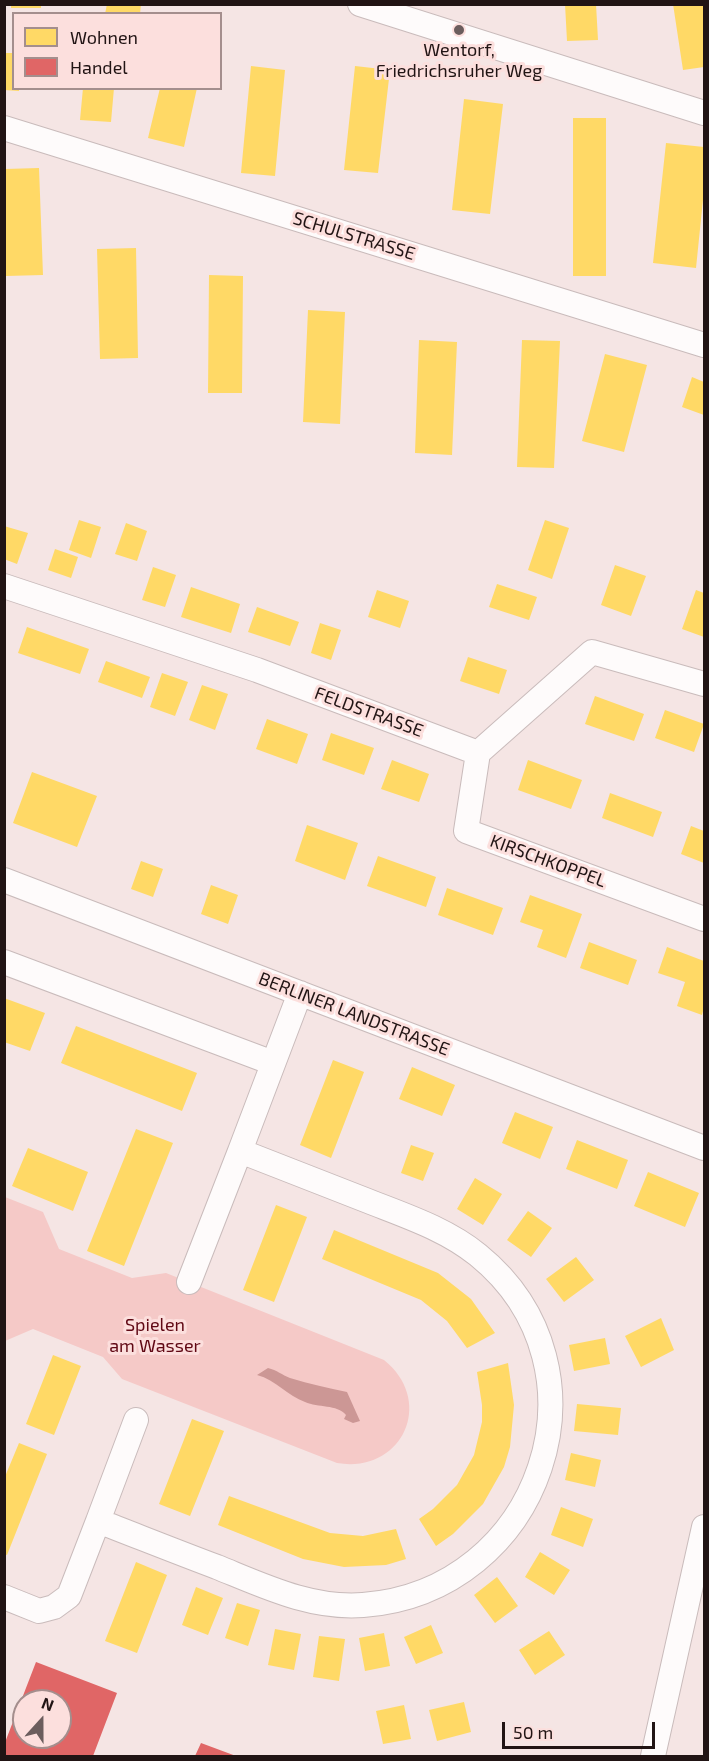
<!DOCTYPE html>
<style>
body{margin:0}
#map{position:relative;width:709px;height:1761px;overflow:hidden;background:#f5e5e4;font-family:"Exo 2",sans-serif}
canvas{display:block}
.frame{position:absolute;inset:0;border:6px solid #211414;pointer-events:none}
.legend{position:absolute;left:12px;top:12px;width:210px;height:78px;box-sizing:border-box;background:#fcdfdd;border:2px solid #a48e8d;margin:0;padding:8px 10px;list-style:none;font-size:18px;color:#211414}
.legend li{display:flex;align-items:center;gap:12px;height:30px}
.legend b{width:30px;border:2px solid #a48e8d}
.north{position:absolute;left:12px;top:1689px;width:60px;height:60px;box-sizing:border-box;background:#fcdfdd;border:2px solid #a48e8d;border-radius:50%;rotate:21deg;font-size:16px;font-weight:700;line-height:24px;text-align:center;color:#211414}
.north::after{content:'';display:block;margin:auto;width:21px;height:27px;background:#6b5d5d;clip-path:polygon(50% 0,100% 100%,50% 72%,0 100%)}
.scale{position:absolute;left:502px;top:1722px;width:153px;height:27px;box-sizing:border-box;border:3px solid #211414;border-top:0;padding-left:8px;font-size:18px;line-height:21px;white-space:nowrap;color:#211414;-webkit-text-stroke:4px #fcdfdd;paint-order:stroke}
</style>
<div id="map">
<canvas width="709" height="1761"></canvas>
<div class="frame"></div>
<ul class="legend">
<li><b style="height:16px;background:#ffd966"></b>Wohnen</li>
<li><b style="height:16px;background:#e06666"></b>Handel</li>
</ul>
<div class="north">N</div>
<div class="scale">50 m</div>
</div>
<script>
const ctx = document.querySelector('canvas').getContext('2d');
ctx.lineJoin = 'round';
function fillPath(path, color) { ctx.fillStyle = color; ctx.fill(path, 'evenodd'); }
function strokePath(path, color, width, dash) { ctx.strokeStyle = color; ctx.lineWidth = width; ctx.lineCap = dash ? 'butt' : 'round'; ctx.setLineDash(dash || []); ctx.stroke(path); }
function write(font, color, halo, rows, align = 'center') {
  ctx.font = font + ' "Exo 2",sans-serif'; ctx.lineWidth = 6; ctx.setLineDash([]); ctx.textBaseline = 'middle'; ctx.strokeStyle = halo; ctx.fillStyle = color; for (const [text, x, y, turn = 0] of rows) {
    ctx.save(); ctx.translate(x, y); ctx.rotate((+turn || 0) * Math.PI / 180); ctx.textAlign = isNaN(turn) ? turn : align; if (halo) ctx.strokeText(text, 0, 0); ctx.fillText(text, 0, 0); ctx.restore();
  }
}
const green = new Path2D(`
 M5,1197L43,1212L59,1249L132,1278L166,1273L384,1360C436,1402 402,1474 337,1463L122,1379L103,1357L33,1329L5,1341Z`);
const water = new Path2D(`
 M268,1368C277,1370 282,1375 290,1378C310,1384 328,1388 347,1392L360,1421L353,1423L344,1419L346,1415C337,1404 318,1408 305,1402C288,1396 276,1380 257,1375Z`);
const homes = new Path2D(`
 M11,4H41V8H11Z
 M107,4H141L140,14H105Z
 M565,4H596L598,40L567,41Z
 M673,4H703L704,67L683,70Z
 M4,53H14V88H19V91L4,90Z
 M251,66L285,70L275,176L241,173Z
 M355,66L390,70L378,173L344,170Z
 M83,88H114L111,122L80,120Z
 M160,88H197L184,147L148,138Z
 M464,99L503,104L490,214L452,210Z
 M573,118H606V276H573Z
 M666,143L704,147V190L696,268L653,263Z
 M39,168L43,275L6,276L5,169Z
 M136,248L138,358L100,359L97,249Z
 M209,275L243,276L242,393H208Z
 M308,310L345,312L340,424L303,422Z
 M419,340L457,342L452,455L415,453Z
 M522,340L560,341L554,468L517,467Z
 M605,354L647,365L624,452L582,441Z
 M692,377L704,382V415L682,407Z
 M79,520L101,527L91,558L69,550Z
 M545,520L569,528L552,579L528,570Z
 M126,523L147,531L137,561L115,554Z
 M4,526L28,533L17,564L4,559Z
 M55,549L78,557L71,578L48,570Z
 M615,565L646,576L631,616L601,605Z
 M153,567L176,575L165,607L142,600Z
 M497,584L537,597L529,620L489,607Z
 M191,587L240,604L231,633L181,617Z
 M377,590L409,601L400,628L368,617Z
 M696,590L704,593V637L682,629Z
 M257,607L299,622L290,646L248,632Z
 M320,623L341,630L331,660L311,653Z
 M27,627L89,649L80,674L18,653Z
 M468,657L507,670L499,694L460,681Z
 M106,661L150,677L142,698L98,682Z
 M162,673L188,682L175,716L150,707Z
 M202,685L228,694L215,730L189,720Z
 M595,696L644,714L634,741L585,724Z
 M665,710L704,724L694,752L655,738Z
 M267,719L308,734L297,764L256,749Z
 M331,733L374,748L364,775L322,760Z
 M392,760L429,774L419,802L381,789Z
 M528,760L582,780L571,809L518,790Z
 M32,772L97,796L77,847L13,823Z
 M610,793L662,812L653,837L602,818Z
 M307,825L358,843L345,880L295,861Z
 M691,826L704,831V863L681,854Z
 M378,856L436,877L426,907L367,886Z
 M141,861L163,869L153,897L131,889Z
 M211,885L238,895L228,924L201,914Z
 M447,888L503,908L493,935L438,915Z
 M530,895L582,914L566,958L537,947L543,930L520,922Z
 M589,942L637,960L628,985L580,968Z
 M667,947L704,961V1007L702,1015L677,1006L685,982L658,973Z
 M4,998L45,1013L30,1051L4,1042Z
 M76,1026L197,1073L182,1111L61,1063Z
 M333,1060L364,1072L331,1158L300,1145Z
 M412,1067L455,1085L442,1116L399,1099Z
 M515,1112L553,1127L540,1159L502,1143Z
 M136,1129L173,1143L124,1266L87,1251Z
 M577,1140L628,1160L617,1189L566,1169Z
 M411,1145L434,1153L423,1181L401,1173Z
 M28,1148L88,1172L73,1211L12,1186Z
 M648,1172L699,1193L685,1227L634,1206Z
 M475,1178L502,1194L483,1225L457,1209Z
 M276,1205L307,1217L274,1302L243,1290Z
 M528,1211L552,1228L531,1257L507,1240Z
 M334,1230L438,1273L471,1299L495,1333L467,1348L447,1321L421,1300L322,1259Z
 M576,1257L594,1280L564,1302L546,1279Z
 M661,1318L674,1350L641,1367L625,1336Z
 M605,1338L610,1364L574,1371L569,1345Z
 M53,1355L81,1366L54,1435L26,1424Z
 M508,1363L514,1405L510,1447L504,1467L483,1504L453,1534L436,1546L419,1519L433,1509L457,1485L474,1455L482,1422V1405L477,1372Z
 M577,1404L621,1408L618,1435L574,1431Z
 M192,1419L224,1431L190,1516L159,1504Z
 M19,1443L47,1454L7,1555L4,1554V1479Z
 M571,1453L601,1460L595,1487L565,1480Z
 M229,1496L330,1533L363,1536L396,1529L406,1559L386,1565L344,1567L303,1559L218,1525Z
 M561,1507L593,1519L583,1547L551,1535Z
 M540,1552L570,1570L554,1595L525,1577Z
 M136,1562L167,1575L137,1653L105,1641Z
 M497,1577L518,1606L495,1623L474,1595Z
 M196,1587L223,1598L208,1635L182,1625Z
 M237,1603L260,1610L248,1646L225,1638Z
 M431,1625L443,1653L416,1664L404,1637Z
 M275,1629L301,1634L294,1670L268,1665Z
 M549,1631L565,1655L535,1675L519,1650Z
 M384,1633L390,1666L365,1671L359,1638Z
 M319,1636L345,1639L339,1681L313,1677Z
 M464,1702L471,1732L437,1741L429,1710Z
 M404,1705L411,1739L383,1744L376,1711Z`);
const shops = new Path2D(`
 M36,1662L117,1693L93,1756H4V1745ZM24,1701H60V1737H24Z
 M201,1743L236,1756H195Z`);
const street = new Path2D(`
 M360,4L704,113
 M4,128L704,345
 M4,586L257,670L478,753L592,652L704,684
 M478,753L466,831L704,919
 M4,880L704,1148
 M4,962L273,1063
 M189,1282L240,1151
 M98,1521L136,1420
 M4,1597L39,1611L54,1607L69,1596L98,1521C137,1536 177,1552 217,1567C264,1586 311,1609 363,1605C541,1592 618,1369 478,1255C446,1229 406,1216 368,1201C325,1184 283,1168 240,1151L300,993
 M653,1756L704,1527`);
const markers = [
 [459,30,6,"#6b5d5d"]
];
const poiNames = [
 ["Wentorf,",459,50],
 ["Friedrichsruher Weg",459,71]
];
const streetNames = [
 ["SCHULSTRASSE",354,236,17],
 ["FELDSTRASSE",369,712,20],
 ["KIRSCHKOPPEL",548,861,20],
 ["BERLINER LANDSTRASSE",354,1014,21]
];
const parkNames = [
 ["Spielen",155,1325],
 ["am Wasser",155,1346]
];
fillPath(green, '#f5c9c7');
fillPath(water, '#cc9795');
fillPath(homes, '#ffd966');
fillPath(shops, '#e06666');
strokePath(street, '#c9bbbb', 26);
strokePath(street, '#fefbfb', 24);
for (const [x, y, r, color] of markers) { const dot = new Path2D(); dot.arc(x, y, r, 0, 2 * Math.PI); ctx.fillStyle = color; ctx.fill(dot); strokePath(dot, '#fcdfdd', 2); }
write('18px', '#211414', '#fcdfdd', poiNames);
write('18px', '#211414', '#fcdfdd', streetNames);
write('18px', '#600814', '#fcdfdd', parkNames);
</script>
